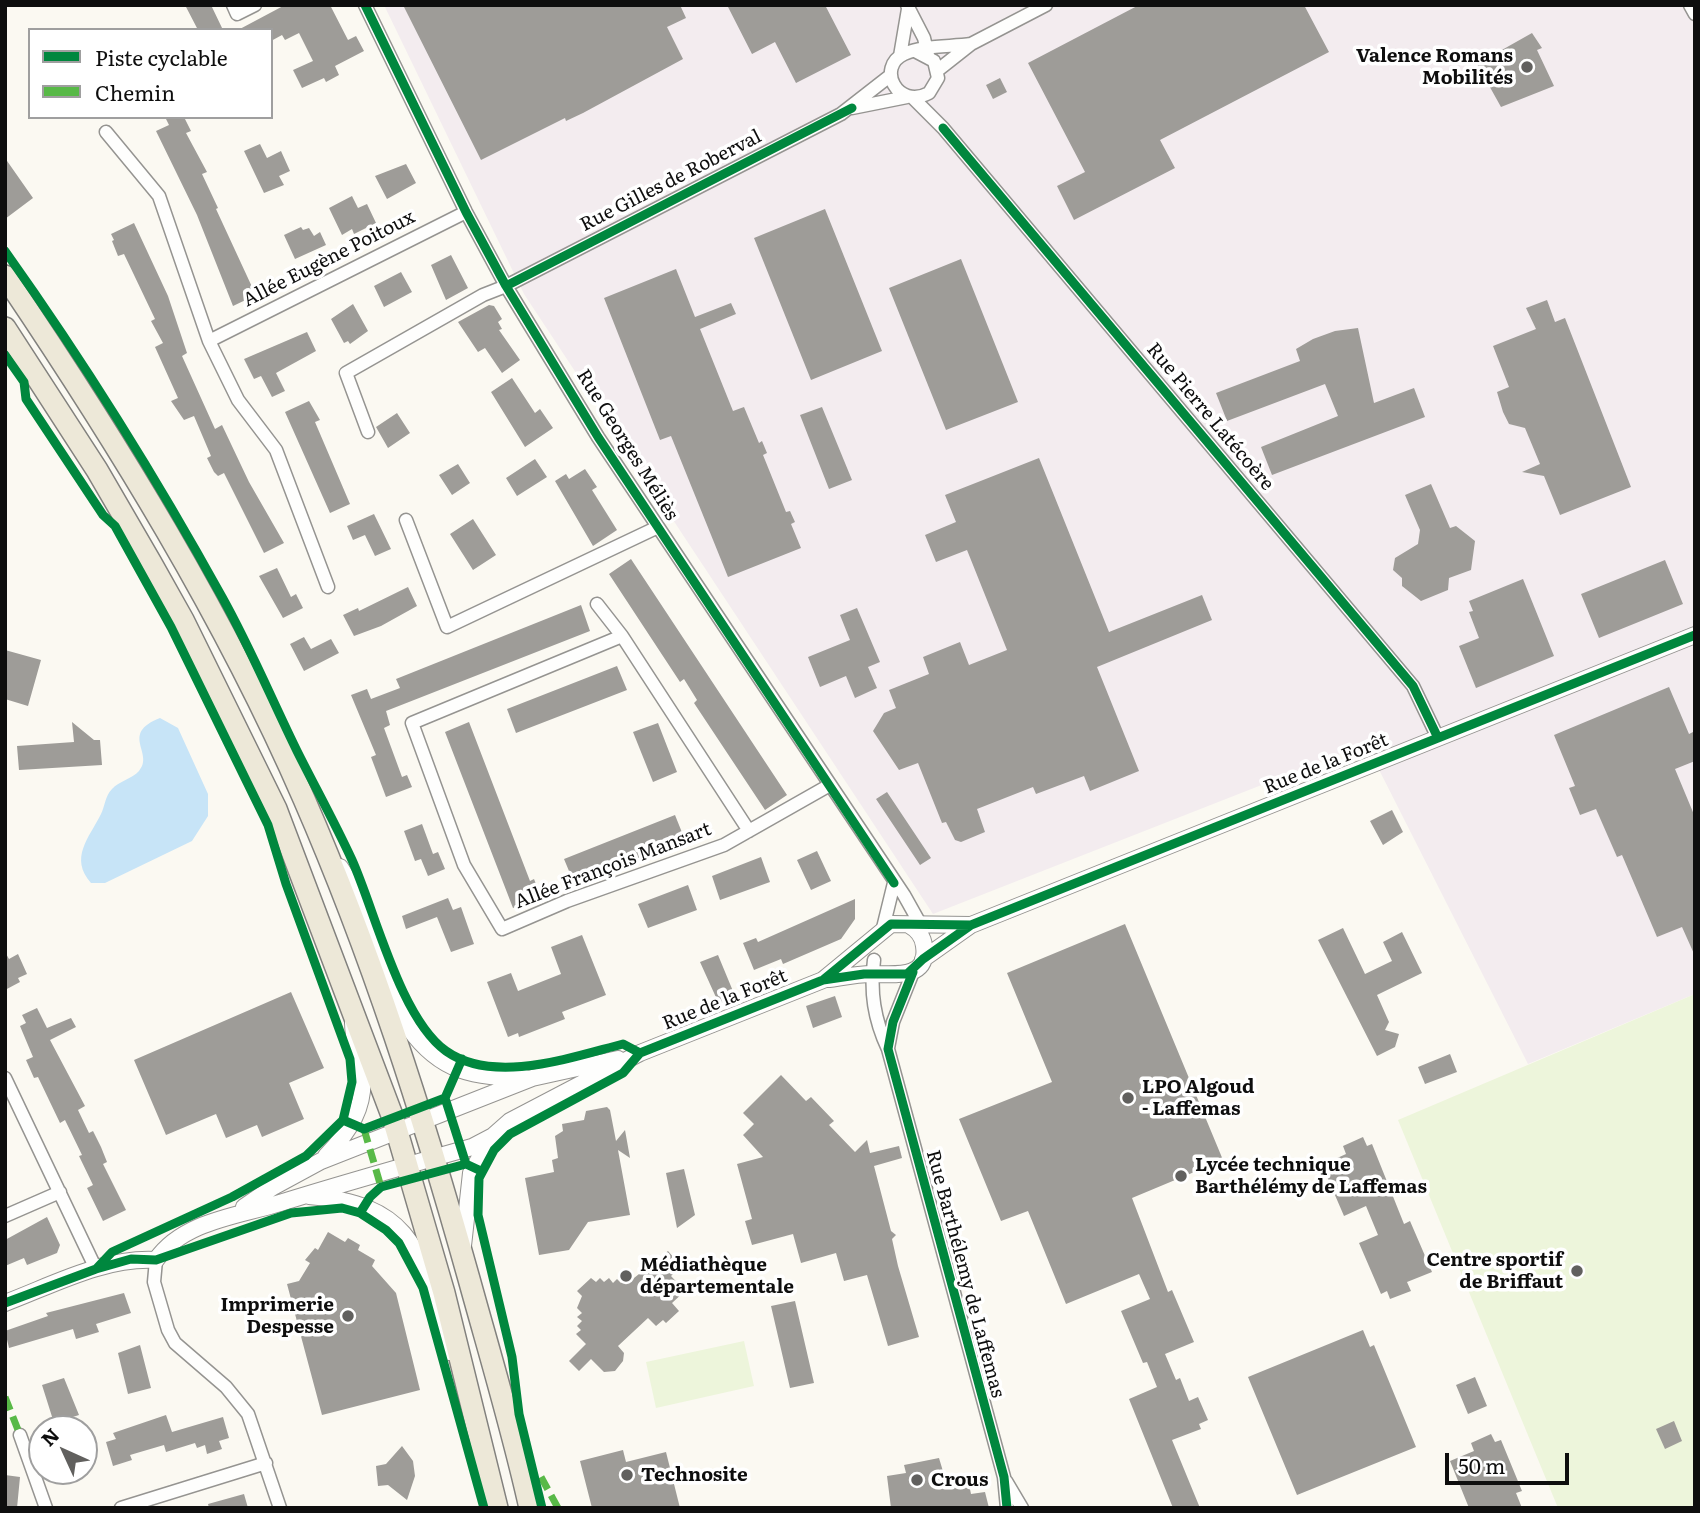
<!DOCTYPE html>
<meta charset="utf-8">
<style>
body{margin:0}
#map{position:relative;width:1700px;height:1513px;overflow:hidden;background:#fbf9f2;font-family:Literata,serif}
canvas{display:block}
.frame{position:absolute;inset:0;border:7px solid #0e0e0e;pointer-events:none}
.legend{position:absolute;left:28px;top:28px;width:245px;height:91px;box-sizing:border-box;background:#fff;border:2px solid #9f9f9f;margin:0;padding:9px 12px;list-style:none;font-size:21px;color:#0e0e0e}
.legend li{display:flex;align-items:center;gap:14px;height:35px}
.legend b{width:35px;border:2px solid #9f9f9f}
.north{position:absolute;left:28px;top:1415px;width:70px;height:70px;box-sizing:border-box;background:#fff;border:2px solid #9f9f9f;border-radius:50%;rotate:315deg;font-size:19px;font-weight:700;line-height:28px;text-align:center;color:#0e0e0e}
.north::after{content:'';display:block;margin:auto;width:24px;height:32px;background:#61605e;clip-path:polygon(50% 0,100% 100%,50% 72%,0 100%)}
.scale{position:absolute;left:1445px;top:1453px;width:124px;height:32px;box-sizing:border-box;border:4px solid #0e0e0e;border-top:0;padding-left:9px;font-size:21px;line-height:24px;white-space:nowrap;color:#0e0e0e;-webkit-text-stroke:5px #fff;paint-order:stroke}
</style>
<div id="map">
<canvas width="1700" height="1513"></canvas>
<div class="frame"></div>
<ul class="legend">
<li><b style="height:9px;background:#00873e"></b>Piste cyclable</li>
<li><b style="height:9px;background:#58b947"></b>Chemin</li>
</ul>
<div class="north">N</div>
<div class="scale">50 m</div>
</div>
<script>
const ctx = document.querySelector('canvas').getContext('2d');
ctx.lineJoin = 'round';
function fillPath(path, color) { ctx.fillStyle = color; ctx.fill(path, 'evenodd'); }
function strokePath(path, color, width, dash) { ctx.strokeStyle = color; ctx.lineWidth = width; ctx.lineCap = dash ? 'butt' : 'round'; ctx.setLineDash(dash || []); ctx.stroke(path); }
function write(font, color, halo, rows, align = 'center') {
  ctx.font = font + ' Literata,serif'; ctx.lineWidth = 7; ctx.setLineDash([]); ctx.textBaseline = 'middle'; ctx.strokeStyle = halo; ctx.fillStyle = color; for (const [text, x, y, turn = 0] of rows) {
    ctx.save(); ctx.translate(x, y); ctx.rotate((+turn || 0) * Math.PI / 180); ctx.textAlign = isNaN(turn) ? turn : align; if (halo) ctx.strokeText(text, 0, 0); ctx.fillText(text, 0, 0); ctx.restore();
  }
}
const industrial = new Path2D(`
 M384,5H1695V994L1528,1064L1366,744L933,914L524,294Z`);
const pitch = new Path2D(`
 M1695,994V1508H1558L1398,1120Z
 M744,1341L754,1386L656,1408L646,1362Z`);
const water = new Path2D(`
 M160,718L178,728L208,794V816L192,841L105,883H91C69,858 89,838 101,814C105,806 105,796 112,789C119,781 132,779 139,771C155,753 119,734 160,718Z`);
const building = new Path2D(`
 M185,5H211L223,30H198Z
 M285,5H330L348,40L356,36L364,51L335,66L339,75L326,82L324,78L302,88L293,70L313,61L299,33L285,40L282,35L271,41V30H238Z
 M403,5H680L686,18L667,27L683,59L583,113L566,121L565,118L481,160Z
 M727,5H825L851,55L796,83L775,42L752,54Z
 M1139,5H1304L1329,52L1160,140L1175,168L1074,220L1057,186L1085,172L1028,63Z
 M1532,33L1542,48L1537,50L1554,86L1501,107L1477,64Z
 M1000,78L1007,92L993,99L986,85Z
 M165,117H184L191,131L186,133L207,172L202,174L218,208L216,209L253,289L254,296L233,306L197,215L156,131L169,125Z
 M260,144L267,158L281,151L290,171L279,176L284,185L264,193L244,151Z
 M5,158L33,198L5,219Z
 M406,164L416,183L387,199L375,176Z
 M352,196L358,208L367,204L376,223L354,234L352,229L342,235L329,208Z
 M825,209L882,351L811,380L754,238Z
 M134,223L168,296L187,353L182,356L215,429L222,425L249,482L284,543L264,553L224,473L218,476L214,472L207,458L211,456L194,416L184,420L171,401L178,398L155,347L163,343L151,321L155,319L124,254L118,256L112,241L114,240L111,234Z
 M301,227L303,230L309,228L314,236L320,232L326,245L295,259L284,235Z
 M451,255L468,288L446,300L431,265Z
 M961,259L1018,402L946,430L889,288Z
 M676,269L695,317L731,303L736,314L700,329L733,411L744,407L759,443L762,441L767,453L763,455L786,512L790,511L795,522L791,524L801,548L728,577L671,436L660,440L604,298Z
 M401,272L412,292L384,307L374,286Z
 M1547,300L1555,322L1565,318L1631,487L1560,515L1544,476L1522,472L1540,464L1525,428L1509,424L1503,412L1497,392L1509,387L1493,346L1536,329L1526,308Z
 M353,304L368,331L350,344L348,341L344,343L331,319Z
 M489,305L494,306L502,319L498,322L502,329L499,330L520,360L502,373L485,348L478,352L458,322Z
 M1358,328L1374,403L1414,388L1425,417L1272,475L1261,447L1338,416L1325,384L1227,421L1216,393L1300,361L1296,349L1313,339L1335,331Z
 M307,332L316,351L276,373L285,391L272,397L261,376L254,379L244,359Z
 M512,378L535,413L540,409L553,428L525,447L491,392Z
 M309,401L320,420L315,422L350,504L330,513L285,412Z
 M822,407L852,480L829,489L800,415Z
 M397,413L410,433L388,448L376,427Z
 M1039,458L1109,632L1202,595L1212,620L1097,667L1139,771L1090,791L1084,776L1036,794L1033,787L977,809L985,832L961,842L955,840L946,822L942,823L918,763L899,770L873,731L884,713L896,708L889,690L929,674L923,657L960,642L969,665L1007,650L967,550L936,562L925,535L956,522L945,495Z
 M535,459L547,477L517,496L506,478Z
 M458,464L470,483L452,495L439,475Z
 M585,469L597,487L592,490L617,530L593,546L555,481L566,474L569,479Z
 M1431,484L1450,528L1456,526L1475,541L1471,570L1449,578L1448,590L1421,601L1402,586V578L1393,570L1395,558L1418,544L1420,530L1405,495Z
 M374,514L391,549L375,556L365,535L353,540L347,526Z
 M473,519L496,555L473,570L450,534Z
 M631,559L787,795L765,810L694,703L697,700L684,679L680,682L609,574Z
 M1665,560L1683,604L1599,638L1581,594Z
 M277,568L291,597L296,594L303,608L283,618L259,576Z
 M1523,579L1554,656L1476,688L1459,646L1479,638L1469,612L1473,611L1469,601Z
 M408,587L417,606L381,626L354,636L343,615L358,608L359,611Z
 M581,605L590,631L386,711L390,725L384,728L402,777L407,775L412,787L386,797L371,757L376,755L351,695L367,689L371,699L400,688L396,679Z
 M857,608L880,662L868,667L877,688L855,698L846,676L820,687L808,657L850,640L840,615Z
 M304,637L311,649L331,639L339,653L304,671L290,644Z
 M5,650L41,660L28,706L5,699Z
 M617,666L627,690L516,733L507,709Z
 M1669,687L1689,734L1695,731V761L1675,769L1695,817V956L1682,927L1657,937L1622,855L1617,857L1596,809L1580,815L1569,788L1575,786L1554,735Z
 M72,722L94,740H100L102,765L19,770L17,746L74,742Z
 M469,722L530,881L534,879L541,897L513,908L445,732Z
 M658,723L677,772L653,782L633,732Z
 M887,792L931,858L920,865L876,799Z
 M1392,810L1403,832L1383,845L1370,821Z
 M675,815L685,840L574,883L564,859Z
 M422,824L433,854L438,852L445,869L428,876L421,859L415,861L404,831Z
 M817,851L831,881L811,890L797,860Z
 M761,857L770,882L720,900L712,876Z
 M688,885L697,910L648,928L638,904Z
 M448,898L453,910L461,907L474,944L451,952L437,917L406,929L402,916Z
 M855,899V919L841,939L783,964L781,959L754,970L743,943L756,938L758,942Z
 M1125,924L1223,1160L1132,1198L1168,1292L1172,1290L1194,1342L1165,1354L1176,1380L1180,1378L1189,1401L1198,1397L1208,1420L1199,1424L1201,1429L1172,1440L1200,1508H1173L1129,1399L1157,1387L1147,1362L1143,1363L1121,1311L1150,1299L1139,1274L1066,1304L1028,1211L1001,1221L959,1119L1052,1082L1007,973Z
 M1343,928L1365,974L1392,961L1383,942L1402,932L1422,973L1377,995L1389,1022L1385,1030L1399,1034L1395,1047L1377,1056L1318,940Z
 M582,935L606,995L562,1012L565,1019L519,1037L518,1033L508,1037L487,982L511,973L518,991L561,974L551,947Z
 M5,952L9,959L18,954L27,974L18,978L20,982L5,990Z
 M718,955L735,996L719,1004L700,962Z
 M291,992L324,1068L289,1083L304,1119L262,1137L257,1125L226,1138L216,1114L166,1135L134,1060Z
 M835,996L842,1017L813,1028L806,1006Z
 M37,1008L47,1028L71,1018L76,1027L50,1040L85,1106L78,1110L89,1133L93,1131L101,1147L107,1162L103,1164L126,1210L103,1221L87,1188L93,1185L79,1156L82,1155L65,1120L60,1123L38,1077L34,1078L26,1060L33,1057L20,1026L26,1023L22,1015Z
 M1450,1054L1457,1072L1425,1084L1418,1067Z
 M781,1075L806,1101L811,1097L834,1121L829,1125L855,1152L867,1140L870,1153L899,1146L902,1158L874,1166L891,1231L896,1235L892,1239L898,1266L919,1337L888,1346L867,1275L844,1281L836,1253L801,1263L793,1234L752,1245L745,1221L752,1219L737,1164L763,1157L743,1135L754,1124L743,1113Z
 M607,1107L610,1110L616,1141L625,1130L630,1158L618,1150L630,1215L588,1222L569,1250L539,1255L525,1178L554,1172L552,1160L558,1158L555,1136L563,1131L562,1124L584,1120L586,1111Z
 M1363,1137L1367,1146L1372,1144L1404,1224L1410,1221L1432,1272L1407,1282L1411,1291L1390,1299L1387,1291L1381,1294L1359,1243L1378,1235L1366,1206L1344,1216L1322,1165L1346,1154L1343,1146Z
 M684,1169L695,1215L677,1228L666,1173Z
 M47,1217L60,1245L57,1253L27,1265L24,1258L5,1266V1240Z
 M328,1232L345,1242L348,1238L360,1245L358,1250L375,1260L372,1266L396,1293L420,1390L322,1415L287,1284L299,1281L310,1263L305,1260L315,1248L318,1250Z
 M668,1251L681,1266L671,1276L685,1291L672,1303L679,1311L666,1323L663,1320L656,1326L648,1318L618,1346L624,1353L623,1361L615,1371L604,1372L591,1359L579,1371L569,1361L586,1344L576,1334L581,1330L577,1326L582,1321L577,1317L582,1313L577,1308L582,1296L577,1291L591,1278L596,1282L600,1278L604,1282L609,1278L613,1283L617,1279L621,1283L626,1279L629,1282Z
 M124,1293L131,1313L96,1324L99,1332L76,1339L73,1329L9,1348L5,1331L48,1316L46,1313Z
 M795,1301L814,1383L790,1388L771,1306Z
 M1363,1330L1370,1347L1374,1345L1416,1447L1297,1495L1248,1377Z
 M140,1345L151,1388L128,1394L118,1353Z
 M1475,1377L1487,1406L1468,1414L1456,1385Z
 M64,1378L79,1415L54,1423L42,1385Z
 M166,1415L172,1432L223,1417L229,1438L219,1441L222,1449L207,1454L205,1445L197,1448L195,1443L166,1452L164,1445L130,1455L132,1460L113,1466L106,1442L116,1439L113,1433Z
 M1674,1421L1682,1441L1665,1449L1656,1429Z
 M1491,1434L1495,1442L1501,1440L1522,1491L1516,1493L1522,1508H1469L1450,1461L1474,1451L1471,1443Z
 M402,1446L413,1461L415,1476L407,1500L388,1485L378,1486L376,1466L386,1464Z
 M623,1450L626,1462L666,1452L680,1508H592L580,1461Z
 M939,1458L948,1488L969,1484L971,1494L985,1492L989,1508H891L887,1476L906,1473L904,1465Z
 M5,1475L20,1477L17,1508H5Z
 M244,1494L248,1508H209L208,1504Z`);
const minor = new Path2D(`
 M233,5L237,14L255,5
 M365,5L466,212L506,286L598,437L904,895L923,929
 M907,5L924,38L928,55
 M1690,5L1695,14
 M915,51L934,61L938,78L929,93C897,110 876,67 904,54C923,45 951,47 971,44
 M900,56L908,9
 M938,70L971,44L1046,5
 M913,98L943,128L1413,686L1438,738
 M852,108L907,97
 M106,132L159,196L209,341L238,400L276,450L328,587
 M209,341L466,212
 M368,432L346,373L483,295L506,286L841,114L891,75
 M406,520L447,627L658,527
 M597,604L622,636
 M749,831L622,636L412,723L464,865L502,929L567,901L724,845L828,786
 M883,928L894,883
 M874,960C870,992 874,1019 888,1049L1004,1477L1007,1508
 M888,1048L893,1022L913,972
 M5,1078L96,1269
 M5,1216L60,1192
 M156,1260L154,1282L168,1330L175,1343L226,1387L248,1414L280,1508
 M20,1435L46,1508
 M1006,1481L1022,1508
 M121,1508L266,1463`);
const tertiary = new Path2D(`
 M340,867L354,889L409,1028C441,1073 474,1077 526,1078
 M923,959L971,925L1695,635
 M829,979C843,977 858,974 872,974C893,974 929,980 924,946C923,936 918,930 909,925
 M326,1156C349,1132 366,1107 362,1072C360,1055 353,1041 353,1023
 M309,1196C421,1205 421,1261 449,1352
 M244,1207L273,1187L321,1161L532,1078L618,1059
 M463,1246L471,1173L491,1138
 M5,1303C53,1285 104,1257 156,1260C183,1221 238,1216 280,1203C344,1183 408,1165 472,1147L493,1136L510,1121L640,1053L823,980L891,924L971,925`);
const primary = new Path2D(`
 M5,276C117,442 224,615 304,799C372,955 423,1115 469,1279C490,1355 513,1431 530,1508
 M5,328L97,470L151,563L183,620L276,809L393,1118L444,1293L497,1508`);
const quiet = new Path2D(`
 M364,1129L381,1187
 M5,1397L20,1435
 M541,1477L558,1508`);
const cycleway = new Path2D(`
 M365,5L466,212L506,286L598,437L894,883
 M943,128L1413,686L1438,738
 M5,251C84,362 157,479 222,597C250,647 272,700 297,751C315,787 335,823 352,860C375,911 400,1018 446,1051C494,1085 572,1057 623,1044L640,1053
 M506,286L852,108
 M5,355L24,382L26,399L103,515L115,526L171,627L268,825L286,884L350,1059L352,1082L343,1120L306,1156L232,1197L112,1252L96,1269
 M913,972L893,1022L888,1049L1004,1477L1007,1508
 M823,980L864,974H907L923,959L971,925L1695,635
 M462,1059L445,1098L466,1164
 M343,1120L364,1129L445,1098
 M360,1213L370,1197L381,1187L466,1164L481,1171
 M5,1303L96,1269L131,1259L156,1260L291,1213L342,1208L360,1213L386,1230L399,1243L423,1288L484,1508
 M542,1508L519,1414L512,1357L478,1215L479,1178L494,1150L510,1134L623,1073L640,1053L823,980L891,924L971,925`);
const markers = [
 [1527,67,7,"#61605e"],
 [1128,1098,7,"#61605e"],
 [1181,1176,7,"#61605e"],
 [1577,1271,7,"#61605e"],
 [626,1276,7,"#61605e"],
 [348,1316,7,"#61605e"],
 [627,1475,7,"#61605e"],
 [917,1480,7,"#61605e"]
];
const poiNames = [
 ["Valence Romans",1513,56,"right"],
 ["Mobilités",1513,78,"right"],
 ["LPO Algoud",1142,1087],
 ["- Laffemas",1142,1109],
 ["Lycée technique",1195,1165],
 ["Barthélémy de Laffemas",1195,1187],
 ["Centre sportif",1563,1260,"right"],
 ["de Briffaut",1563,1282,"right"],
 ["Médiathèque",640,1265],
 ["départementale",640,1287],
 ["Imprimerie",334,1305,"right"],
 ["Despesse",334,1327,"right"],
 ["Technosite",641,1475],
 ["Crous",931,1480]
];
const streetNames = [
 ["Rue Gilles de Roberval",671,181,-27],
 ["Allée Eugène Poitoux",329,259,-27],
 ["Rue Pierre Latécoère",1210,417,50],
 ["Rue Georges Méliès",627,445,58],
 ["Rue de la Forêt",1326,764,-22],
 ["Allée François Mansart",613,866,-21],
 ["Rue de la Forêt",725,1000,-22],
 ["Rue Barthélemy de Laffemas",965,1274,75]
];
fillPath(industrial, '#f3ecef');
fillPath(pitch, '#edf5db');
fillPath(water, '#c7e4f7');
fillPath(building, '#9e9c98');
strokePath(minor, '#959491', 15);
strokePath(tertiary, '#959491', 18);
strokePath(primary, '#82817e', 24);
strokePath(minor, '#fefefd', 12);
strokePath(tertiary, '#fefefd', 16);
strokePath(primary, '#ede8d8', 21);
strokePath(quiet, '#58b947', 7, [14, 7]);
strokePath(cycleway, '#00873e', 9);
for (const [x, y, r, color] of markers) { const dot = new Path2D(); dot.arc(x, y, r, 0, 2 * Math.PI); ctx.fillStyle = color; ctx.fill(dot); strokePath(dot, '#fff', 2.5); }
write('bold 19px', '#0e0e0e', '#fff', poiNames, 'left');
write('19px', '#0e0e0e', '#fff', streetNames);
</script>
